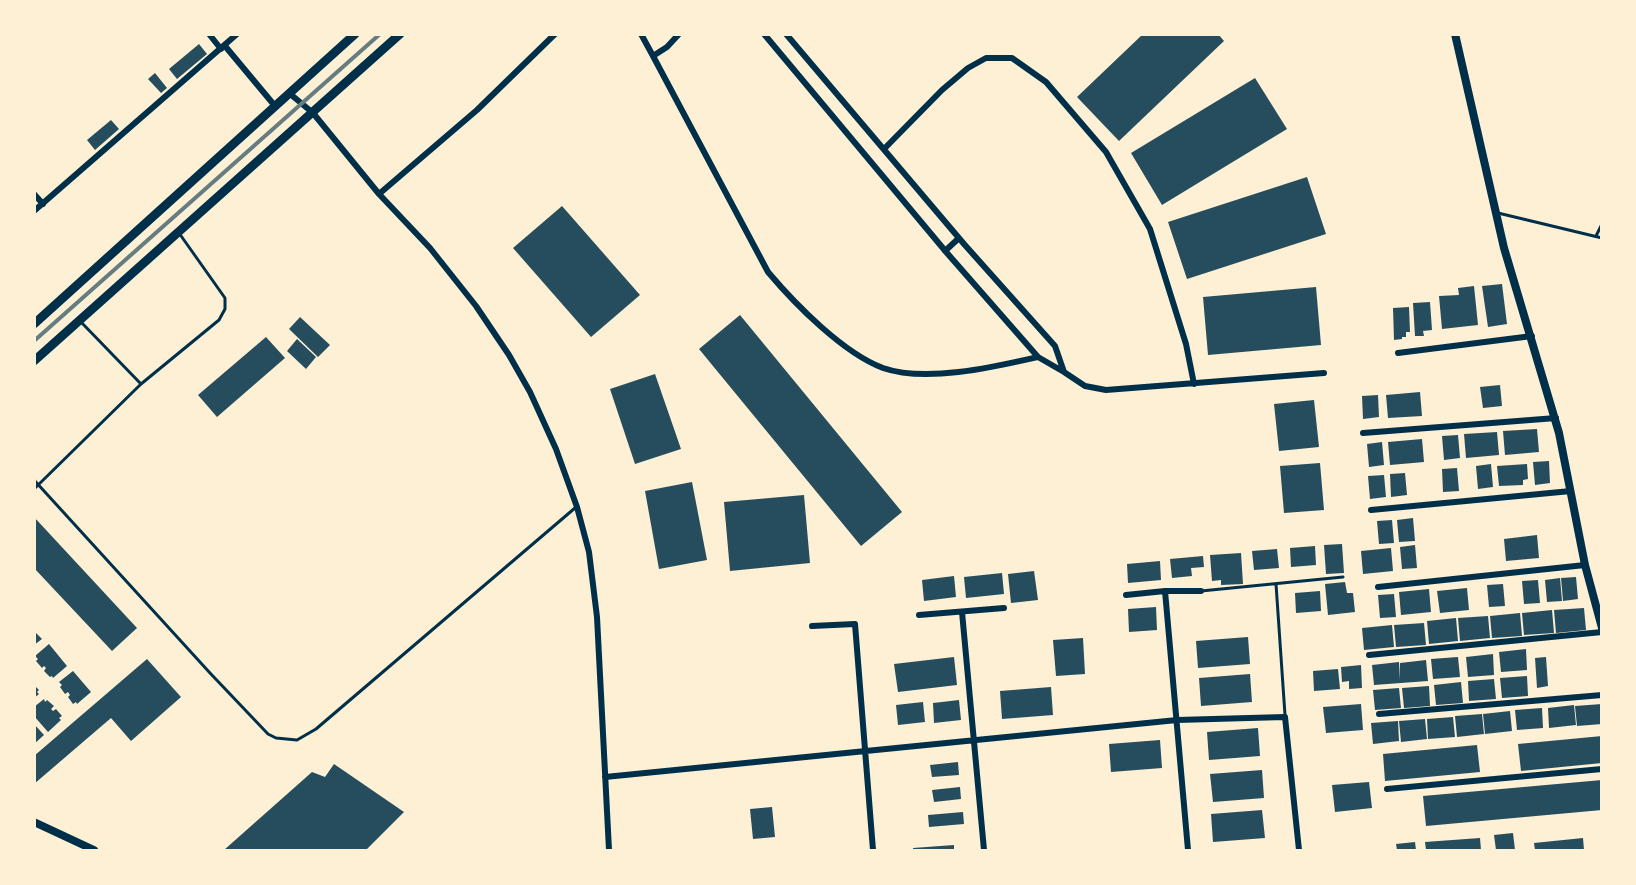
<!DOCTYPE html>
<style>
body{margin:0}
#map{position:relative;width:1636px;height:885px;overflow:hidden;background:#fdf0d5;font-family:"Sofia Sans Condensed",sans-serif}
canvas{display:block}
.frame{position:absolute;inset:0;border:36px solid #fdf0d5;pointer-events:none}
</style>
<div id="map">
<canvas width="1636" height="885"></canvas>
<div class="frame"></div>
</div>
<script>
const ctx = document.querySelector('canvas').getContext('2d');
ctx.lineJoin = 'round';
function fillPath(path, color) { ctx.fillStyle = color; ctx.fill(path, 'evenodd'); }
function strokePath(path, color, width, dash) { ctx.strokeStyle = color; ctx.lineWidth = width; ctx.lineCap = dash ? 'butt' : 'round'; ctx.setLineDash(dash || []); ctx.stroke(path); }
const building = new Path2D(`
 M1143,34H1218L1224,41L1119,141L1077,97Z
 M199,44L207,54L177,79L169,69Z
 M155,73L167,88L161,93L148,79Z
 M1255,78L1287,129L1162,205L1131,153Z
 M111,120L119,129L95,150L87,140Z
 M1307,177L1326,234L1187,279L1168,222Z
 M562,206L640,295L591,337L513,248Z
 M1502,284L1507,324L1488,327L1482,286Z
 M1474,286L1478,325L1442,329L1439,296L1459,295L1458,288Z
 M1316,287L1321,345L1208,355L1203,297Z
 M1430,302L1432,330L1423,331L1424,336H1415L1413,303Z
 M1409,307L1410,332H1406V337H1402V339L1394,340L1393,308Z
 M740,315L902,512L861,546L699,349Z
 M300,317L330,345L318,357L289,329Z
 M266,337L285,358L217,417L198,395Z
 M297,339L316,357L306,369L287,351Z
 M655,374L681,449L635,464L610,389Z
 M1500,385L1502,406L1483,408L1480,387Z
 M1420,392L1422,416L1388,418L1386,395Z
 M1378,395L1379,417L1363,419L1362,396Z
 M1314,400L1319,447L1279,451L1274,404Z
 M1537,429L1539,452L1505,455L1503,431Z
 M1497,432L1499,455L1466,458L1464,434Z
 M1458,435L1460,458L1444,460L1442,436Z
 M1422,439L1424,462L1390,465L1388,442Z
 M1382,442L1384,465L1369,467L1367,444Z
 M1549,461L1550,483L1535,485L1533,462Z
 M1320,463L1324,510L1284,513L1280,466Z
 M1491,464L1493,487L1478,489L1476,466Z
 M1527,464L1528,479L1523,480V485L1499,486L1497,466Z
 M1457,468L1459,491L1443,492L1442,469Z
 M1405,473L1407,495L1391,497L1390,474Z
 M1384,475L1386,497L1370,499L1368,476Z
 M692,482L707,560L659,569L645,491Z
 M804,495L810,563L730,571L724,502Z
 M34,517L137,628L112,651L34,568Z
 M1413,518L1415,541L1399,542L1397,520Z
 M1392,520L1394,543L1379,544L1377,521Z
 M1537,535L1539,558L1506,561L1504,539Z
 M1342,544L1344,573L1326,574L1324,545Z
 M1415,545L1417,568L1402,569L1400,547Z
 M1315,546L1316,565L1291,567L1290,548Z
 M1391,548L1393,571L1363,574L1361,551Z
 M1277,549L1279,568L1254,570L1252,551Z
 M1241,553L1243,584L1221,585V580L1212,581L1210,555Z
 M1203,556L1204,567L1191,568L1192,576L1172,578L1170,559Z
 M1160,561L1161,580L1128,583L1127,564Z
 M1034,571L1038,600L1011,603L1008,574Z
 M1002,573L1004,594L966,598L964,577Z
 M954,576L956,597L924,601L922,580Z
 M1576,577L1578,599L1563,601L1561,578Z
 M1560,578L1562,601L1547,602L1545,580Z
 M1538,580L1540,603L1524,604L1522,581Z
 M1345,582L1347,593H1353L1355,612L1328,615L1325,584Z
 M1503,584L1505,606L1489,607L1487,585Z
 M1467,588L1469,610L1440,613L1437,591Z
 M1429,589L1431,612L1401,615L1399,592Z
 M1320,591L1321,611L1296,613L1295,593Z
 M1394,594L1396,617L1380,618L1378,595Z
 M1156,607L1157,630L1129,632L1128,609Z
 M1584,608L1586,630L1556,633L1554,610Z
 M1552,610L1554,633L1524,635L1522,613Z
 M1520,613L1522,636L1492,638L1490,616Z
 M1488,616L1490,638L1460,641L1458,618Z
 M1456,618L1458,641L1429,644L1427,621Z
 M1424,623L1426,645L1396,647L1394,625Z
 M1392,625L1394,647L1364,650L1362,628Z
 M34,631L42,639L34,645Z
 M1248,637L1250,664L1198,668L1196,641Z
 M1083,638L1085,674L1056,676L1053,640Z
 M49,644L67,666L53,678L52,676L50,677L44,671L46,668L44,666L42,668L36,661L38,659L35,656Z
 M1526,649L1527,670L1501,672L1499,652Z
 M1493,654L1494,675L1468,677L1466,657Z
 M954,657L957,685L898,692L894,664Z
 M1458,657L1460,677L1433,679L1431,659Z
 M1546,657L1548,686L1537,688L1535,658Z
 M147,659L181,697L131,741L111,718L34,784V756Z
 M1426,660L1428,681L1374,685L1372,665L1399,662L1400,680V663Z
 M1361,665L1362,688L1349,689V681L1342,682L1341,667Z
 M1338,669L1340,689L1314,691L1313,671Z
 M73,671L91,692L77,704L76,702L73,704L68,697L70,695L68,692L65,694L60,687L62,685L59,682Z
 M1250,674L1252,702L1201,706L1199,678Z
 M1527,676L1528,696L1502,698L1500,678Z
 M1494,679L1496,699L1469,701L1468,681Z
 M1461,682L1463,703L1436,705L1434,685Z
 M34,685L39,690L37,692L39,694L34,698Z
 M1429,686L1430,706L1404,708L1402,688Z
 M1051,687L1053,715L1002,719L1000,691Z
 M1399,688L1401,708L1375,710L1373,690Z
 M44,699L45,702L47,700L54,706L51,709L53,711L56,709L62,716L59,718L61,720L48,732L34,716V707Z
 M959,700L961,720L934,723L933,703Z
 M923,702L925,722L898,725L896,705Z
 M1361,704L1363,730L1326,733L1323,707Z
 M1602,704V724L1577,726L1575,706Z
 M1574,705L1576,725L1549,728L1548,708Z
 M1542,708L1543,728L1517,730L1515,710Z
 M1510,711L1512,731L1485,734L1483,714Z
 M1482,714L1484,734L1457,737L1455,716Z
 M1453,717L1455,737L1428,739L1427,719Z
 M1425,719L1427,739L1401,742L1399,721Z
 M1398,721L1399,741L1373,744L1371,723Z
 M34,724L44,735L34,744Z
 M1258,728L1260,756L1209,760L1207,732Z
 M1602,736V763L1521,771L1518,744Z
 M1160,740L1162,768L1111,772L1109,744Z
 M1477,745L1480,772L1385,781L1383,754Z
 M958,762L959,775L932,777L930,765Z
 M334,764L404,812L366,850H224L312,772L325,777Z
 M1262,770L1264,798L1213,802L1210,774Z
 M1602,780V810L1426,826L1423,796Z
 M1369,782L1372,808L1335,812L1332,785Z
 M960,787L961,799L934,802L932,790Z
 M772,807L775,837L753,839L750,809Z
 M1262,810L1265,838L1213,842L1211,814Z
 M963,812L964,824L929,827L928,815Z
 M1513,833L1515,850H1496L1494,835Z
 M1480,838L1481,850H1426L1425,842Z
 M1583,838L1584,850H1535L1534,843Z
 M1415,842L1416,850H1397L1396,844Z
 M954,845V850H913V848Z`);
const service = new Path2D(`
 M1498,213L1602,238
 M1596,236L1602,224
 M80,321L141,384
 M34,480L210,673L268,734L276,738L297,740L316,729L575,508
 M34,489L141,384L219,320L225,309V298L179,233
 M1276,584L1285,715
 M1201,591L1343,577`);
const minor = new Path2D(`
 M209,34L221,49
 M641,34L653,56L667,47L679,34
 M764,34L947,253L1038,357L1064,372L1055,346L964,244L786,34
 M225,46L275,106
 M653,56L768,272C795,304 843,353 883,368C926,383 994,367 1038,357
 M289,93L313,113L379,194L430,248L476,306L509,355L530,392L556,449L577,507L589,552L597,617L609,850
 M884,149L942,90L968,68L986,58H1012L1046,82L1106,152L1150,229L1186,344L1194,384
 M34,194L43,204
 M379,194L477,110L555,34
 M34,211L237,34
 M945,251L959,238
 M1398,353L1532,336
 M1064,372L1085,386L1106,390L1324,373
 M1363,433L1556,418
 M1371,510L1571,491
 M1378,587L1585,565
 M1165,591L1188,850
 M1126,595L1165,591H1201
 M962,612L984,850
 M919,615L1004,608
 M812,626L855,624L873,850
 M1369,655L1602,632
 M1379,714L1602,695
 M605,777L1177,720L1285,717L1299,850
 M1387,789L1602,769`);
const tertiary = new Path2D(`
 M1455,34L1504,248L1559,433L1585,565L1602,628
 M34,822L94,850`);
const primary = new Path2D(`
 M34,324L355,34
 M34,361L400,34`);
const rail = new Path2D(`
 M34,341L380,34`);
fillPath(building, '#264d5e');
strokePath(service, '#003049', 3);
strokePath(minor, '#003049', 6);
strokePath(tertiary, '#003049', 8);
strokePath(primary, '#003049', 9);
strokePath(rail, '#657d81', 4);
</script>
